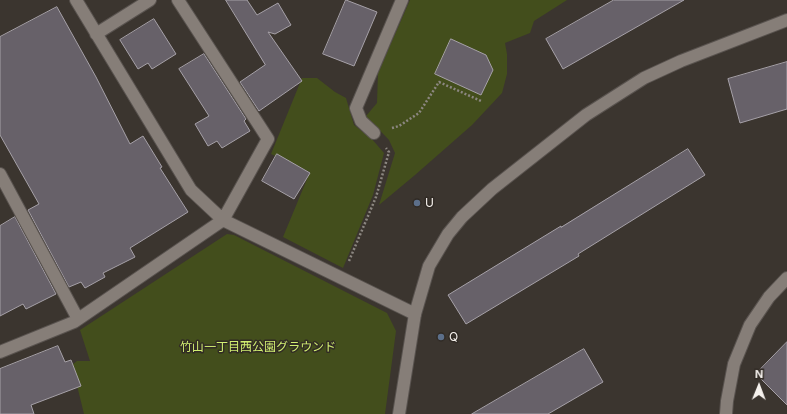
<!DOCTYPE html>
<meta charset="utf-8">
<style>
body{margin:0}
#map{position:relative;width:787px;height:414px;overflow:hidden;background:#3b352f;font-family:Inter,sans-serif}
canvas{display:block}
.north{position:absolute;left:739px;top:366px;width:40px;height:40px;-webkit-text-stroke:3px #312b25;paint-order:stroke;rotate:1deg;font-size:11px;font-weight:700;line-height:16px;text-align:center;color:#f5f1ed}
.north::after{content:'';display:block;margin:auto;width:14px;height:18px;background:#f5f1ed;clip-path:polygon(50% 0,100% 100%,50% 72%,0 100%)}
</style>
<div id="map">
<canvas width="787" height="414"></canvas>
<div class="north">N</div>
</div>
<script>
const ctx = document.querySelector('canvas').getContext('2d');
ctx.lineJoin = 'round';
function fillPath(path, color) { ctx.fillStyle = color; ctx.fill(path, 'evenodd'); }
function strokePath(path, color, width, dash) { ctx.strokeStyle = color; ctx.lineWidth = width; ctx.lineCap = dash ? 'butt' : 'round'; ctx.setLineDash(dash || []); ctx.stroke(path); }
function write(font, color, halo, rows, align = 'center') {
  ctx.font = font + ' Inter,"Noto Sans JP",sans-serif'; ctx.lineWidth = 3; ctx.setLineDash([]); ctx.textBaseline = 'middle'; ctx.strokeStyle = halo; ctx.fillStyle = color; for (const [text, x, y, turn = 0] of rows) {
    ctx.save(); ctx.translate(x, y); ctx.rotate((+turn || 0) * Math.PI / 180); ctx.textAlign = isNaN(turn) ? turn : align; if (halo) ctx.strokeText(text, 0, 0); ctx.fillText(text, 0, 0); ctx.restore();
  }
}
const green = new Path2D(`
 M410,0H567L534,21L530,33L505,43L507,54V74L502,93L472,125L415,175L379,205L395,153L389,140L366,116L377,103L378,73Z
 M302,78H317L335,92L346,98L354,125L371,138L384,153L373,195L343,268L283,237L310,172L271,154Z
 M227,234L234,235L387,313L396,331L385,414H84L72,365L77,361H90L80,330Z`);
const building = new Path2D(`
 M226,0H247L257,15L278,3L291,25L275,34L268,32L302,81L259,111L240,82L265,65Z
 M346,0L377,12L354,66L323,54Z
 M614,0H684L563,69L546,39Z
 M57,7L96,77L130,144L143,136L162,167L160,168L188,212L130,248L135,257L103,273L105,277L85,288L81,282L69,287L28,210L39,204L0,135V37Z
 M154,19L176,54L152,69L148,63L138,69L120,40Z
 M451,39L486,55L493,70L481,95L435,74Z
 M204,54L246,119L244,121L250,131L222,148L217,141L208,146L195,124L209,116L179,69Z
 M787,62V109L740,123L728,79Z
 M688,149L705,175L578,254L579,256L466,324L448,295L561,226V227Z
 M277,154L310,173L294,199L262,181Z
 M15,217L56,294L26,309L23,304L0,316V226Z
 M787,342V405L756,374Z
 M58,346L65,362L71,360L81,386L31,405L34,414H0V369Z
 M584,349L603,382L548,414H472Z`);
const path = new Path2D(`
 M392,128L399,126L419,113L439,82L481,101
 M349,261L376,197L389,152L386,148`);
const street = new Path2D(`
 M76,0L191,190L223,220L415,314
 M96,34L150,0
 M374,133L361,121L356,108L402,0
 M0,174L78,319
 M0,352L74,322L223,220L268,139L178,0`);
const secondary = new Path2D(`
 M399,414L415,314L429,266L448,234L462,217L492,189L586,115L644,78L681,61L787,20
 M726,414L727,401L734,364L750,325L769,297L787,278`);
const markers = [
 [417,203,4,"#5c6f8a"],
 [441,337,4,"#5c6f8a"]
];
const poiNames = [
 ["U",425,203],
 ["Q",449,337]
];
const parkNames = [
 ["竹山一丁目西公園グラウンド",258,347]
];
fillPath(green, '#434e1c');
fillPath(building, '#676169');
strokePath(building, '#a6a1a8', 1);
strokePath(street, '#59534f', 14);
strokePath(secondary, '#59534f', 14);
strokePath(path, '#8c8781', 2.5, [2, 2]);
strokePath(street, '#867e78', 12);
strokePath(secondary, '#867e78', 12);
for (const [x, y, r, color] of markers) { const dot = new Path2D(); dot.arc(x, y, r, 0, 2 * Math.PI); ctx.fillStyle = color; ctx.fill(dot); strokePath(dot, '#312b25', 1.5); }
write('12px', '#f5f1ed', '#312b25', poiNames, 'left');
write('12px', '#d1ee71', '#312b25', parkNames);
</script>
